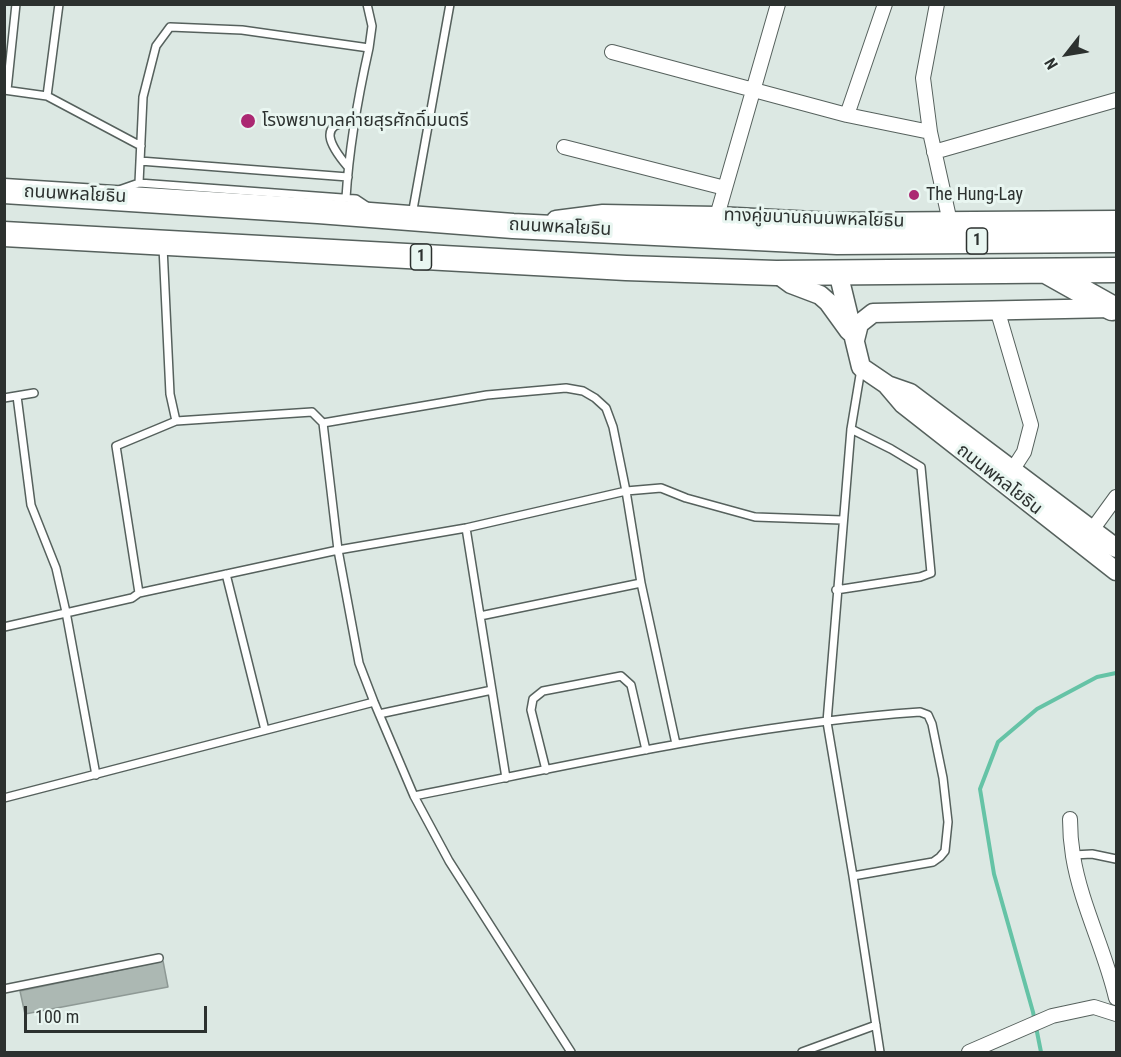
<!DOCTYPE html>
<meta charset="utf-8">
<style>
body{margin:0}
#map{position:relative;width:1121px;height:1057px;overflow:hidden;background:#dce8e3;font-family:"Roboto Condensed",sans-serif}
canvas{display:block}
.frame{position:absolute;inset:0;border:6px solid #2c312f;pointer-events:none}
.north{position:absolute;left:1037px;top:24px;width:60px;height:60px;-webkit-text-stroke:4px #e9f6f1;paint-order:stroke;rotate:239deg;font-size:16px;font-weight:700;line-height:24px;text-align:center;color:#2c312f}
.north::after{content:'';display:block;margin:auto;width:21px;height:27px;background:#2c312f;clip-path:polygon(50% 0,100% 100%,50% 72%,0 100%)}
.scale{position:absolute;left:24px;top:1006px;width:183px;height:27px;box-sizing:border-box;border:3px solid #2c312f;border-top:0;padding-left:8px;font-size:18px;line-height:21px;white-space:nowrap;color:#2c312f;-webkit-text-stroke:4px #e9f6f1;paint-order:stroke}
</style>
<div id="map">
<canvas width="1121" height="1057"></canvas>
<div class="frame"></div>
<div class="north">N</div>
<div class="scale">100 m</div>
</div>
<script>
const ctx = document.querySelector('canvas').getContext('2d');
ctx.lineJoin = 'round';
function strokePath(path, color, width, dash) { ctx.strokeStyle = color; ctx.lineWidth = width; ctx.lineCap = dash ? 'butt' : 'round'; ctx.setLineDash(dash || []); ctx.stroke(path); }
function fillPath(path, color) { ctx.fillStyle = color; ctx.fill(path, 'evenodd'); }
function write(font, color, halo, rows, align = 'center') {
  ctx.font = font + ' "Roboto Condensed","Noto Sans Thai",sans-serif'; ctx.lineWidth = 6; ctx.setLineDash([]); ctx.textBaseline = 'middle'; ctx.strokeStyle = halo; ctx.fillStyle = color; for (const [text, x, y, turn = 0] of rows) {
    ctx.save(); ctx.translate(x, y); ctx.rotate((+turn || 0) * Math.PI / 180); ctx.textAlign = isNaN(turn) ? turn : align; if (halo) ctx.strokeText(text, 0, 0); ctx.fillText(text, 0, 0); ctx.restore();
  }
}
const stream = new Path2D(`
 M1041,1052L1033,1012L994,874L980,789L998,742L1037,709L1097,677L1116,673`);
const building = new Path2D(`
 M163,961L168,987L25,1014L20,991Z`);
const lane = new Path2D(`
 M367,4L372,26L369,48
 M4,90L47,96L141,146
 M7,90L16,4
 M47,96L59,4
 M140,161L348,177
 M348,167C331,147 315,122 355,122
 M139,183L143,97L156,46L170,27L242,30L369,48C358,97 349,148 346,198
 M119,190L139,183L356,199L368,207
 M412,215L450,4
 M163,247L170,394L176,421
 M861,369L851,429L827,722L853,876L880,1052
 M17,396L31,505L56,568L66,612L96,775
 M4,398L34,393
 M323,423L487,395L566,388L583,391L595,398L606,408L613,427L626,491L641,583L676,744
 M466,528L506,778
 M226,574L265,730
 M836,590L920,577L931,573L921,467L891,449L851,429
 M139,593L116,446L176,421L312,412L323,423L338,550L359,663L374,702L414,796L449,861L571,1052
 M480,616L641,583
 M4,627L132,598L139,593L338,550L466,528L626,491L661,488L686,498L755,517L842,520
 M379,714L492,690
 M546,770L531,710L533,699L543,691L621,676L631,685L646,750
 M414,796C581,763 749,724 920,712L928,715L932,724L943,778L948,822L945,851L940,857L933,862L853,876
 M4,798L374,702
 M1073,855L1092,854L1116,859
 M4,989L159,958
 M802,1052L876,1025`);
const street = new Path2D(`
 M937,4L923,78L930,132L950,222
 M612,52L847,115L930,132
 M847,115L885,4
 M564,147L725,188
 M934,152L1116,100
 M717,216L778,4
 M997,309L1031,425L1024,452L1013,469
 M1092,530L1116,497
 M1070,819C1070,832 1071,844 1073,856C1081,905 1105,950 1116,998
 M969,1052L1052,1016L1094,1007L1116,1014`);
const secondary = new Path2D(`
 M556,220L603,214L717,216L833,222L1116,220
 M838,272L861,367L886,384L903,404L1116,571
 M776,273L791,284L820,295L828,302L849,331
 M855,340L859,324L873,313L1112,308
 M887,385L910,393L1116,548`);
const highway = new Path2D(`
 M4,191L318,211L513,226L837,242L1116,240
 M4,234L626,268L776,273L1116,270
 M1046,271L1112,308`);
const markers = [
 [248,121,8,"#ab2872"],
 [914,195,6,"#ab2872"]
];
const shields = [
 [977,241,21],
 [421,257,21]
];
const shieldNames = [
 ["1",977,241],
 ["1",421,257]
];
const poiNames = [
 ["โรงพยาบาลค่ายสุรศักดิ์มนตรี",262,121],
 ["The Hung-Lay",926,195]
];
const streetNames = [
 ["ถนนพหลโยธิน",75,195,3],
 ["ทางคู่ขนานถนนพหลโยธิน",814,219,2],
 ["ถนนพหลโยธิน",560,228,3],
 ["ถนนพหลโยธิน",999,480,38]
];
strokePath(stream, '#65c3a6', 4);
fillPath(building, '#acb8b3');
strokePath(building, '#8e9995', 1.5);
strokePath(lane, '#56615d', 10);
strokePath(street, '#56615d', 16);
strokePath(secondary, '#56615d', 21);
strokePath(highway, '#56615d', 27);
strokePath(lane, '#fff', 7);
strokePath(street, '#fff', 14);
strokePath(secondary, '#fff', 18);
strokePath(highway, '#fff', 24);
for (const [x, y, r, color] of markers) { const dot = new Path2D(); dot.arc(x, y, r, 0, 2 * Math.PI); ctx.fillStyle = color; ctx.fill(dot); strokePath(dot, '#e9f6f1', 2); }
for (const [x, y, w] of shields) { const box = new Path2D(); box.roundRect(x - w / 2, y - 13, w, 26, 4.5); ctx.fillStyle = '#e9f6f1'; ctx.fill(box); strokePath(box, '#2c312f', 1.5); }
write('bold 16px', '#2c312f', null, shieldNames);
write('18px', '#2c312f', '#e9f6f1', poiNames, 'left');
write('18px', '#2c312f', '#e9f6f1', streetNames);
</script>
